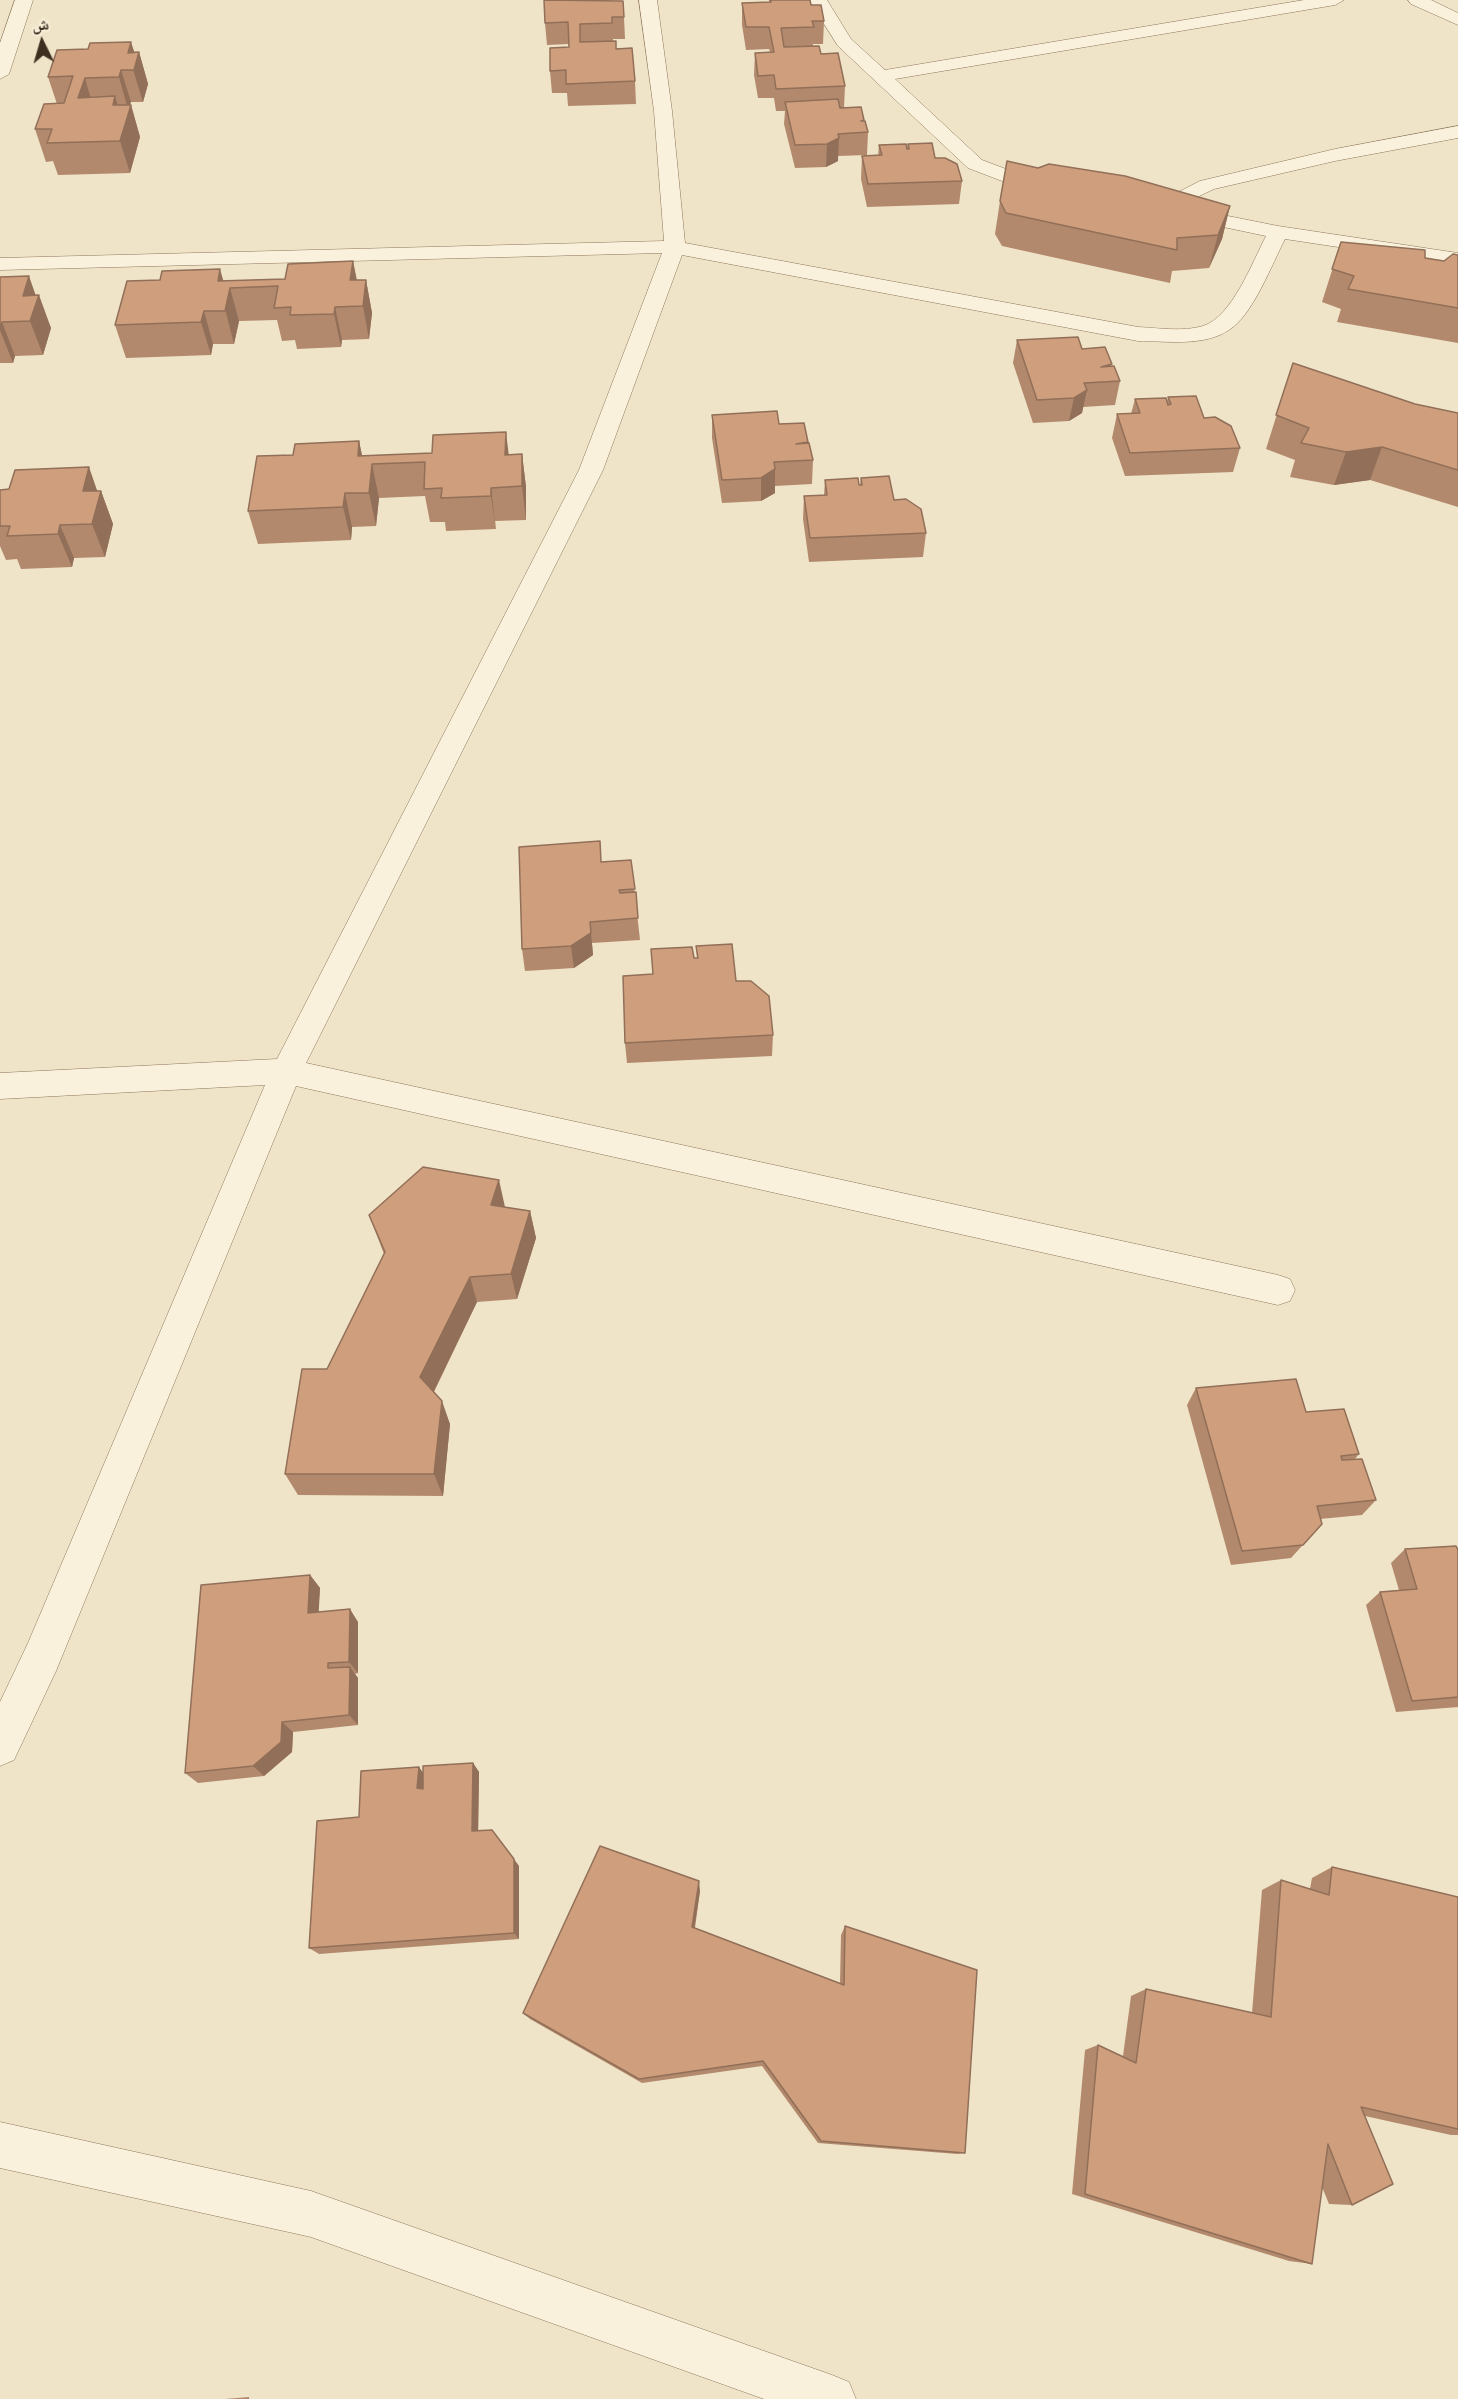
<!DOCTYPE html>
<meta charset="utf-8">
<style>
body{margin:0}
#map{position:relative;width:1458px;height:2399px;overflow:hidden;background:#f0e4c8;font-family:Lora,"Noto Naskh Arabic",serif}
canvas{display:block}
.north{position:absolute;left:12px;top:12px;width:60px;height:60px;-webkit-text-stroke:4px #f7eed8;paint-order:stroke;rotate:355deg;font-size:16px;font-weight:700;line-height:24px;text-align:center;color:#3d2e20}
.north::after{content:'';display:block;margin:auto;width:21px;height:27px;background:#3d2e20;clip-path:polygon(50% 0,100% 100%,50% 72%,0 100%)}
</style>
<div id="map">
<canvas width="1458" height="2399"></canvas>
<div class="north">ش</div>
</div>
<script>
const ctx = document.querySelector('canvas').getContext('2d');
ctx.lineJoin = 'round';
function strokePath(path, color, width, dash) { ctx.strokeStyle = color; ctx.lineWidth = width; ctx.lineCap = dash ? 'butt' : 'round'; ctx.setLineDash(dash || []); ctx.stroke(path); }
function fillPath(path, color) { ctx.fillStyle = color; ctx.fill(path, 'evenodd'); }
const minor = new Path2D(`
 M15,0H33L9,74L0,79V43Z
 M639,0H657L672,111L685,243L1138,327C1159,328 1183,332 1203,326C1232,317 1253,261 1266,236L1176,217L1173,213L1176,209L1183,207L1278,226L1458,253V265L1285,239C1272,264 1253,315 1229,330C1204,347 1166,341 1138,341L682,255L603,470L306,1063L1278,1275L1290,1279L1295,1290L1290,1301L1278,1305L296,1086L56,1671L14,1760L0,1766V1702L28,1643L265,1085L0,1099V1073L277,1059L579,470L662,253L0,270V258L664,241L654,111Z
 M809,0H827L851,39L885,70L1304,0H1344L1335,5L895,79L982,160L1027,177L1054,183L1057,187L1054,191L1047,193L1015,186L968,168L838,46Z
 M1408,0H1431L1458,13V25L1411,4Z
 M1458,126V138L1335,161L1214,189L1160,215L1153,213L1150,209L1153,205L1200,181L1335,149Z
 M0,2122L311,2191L832,2375L849,2382L856,2399H764L311,2237L0,2168Z`);
const wall = new Path2D(`
 M769,0H810L811,5L824,21L823,44H813V46L821,54L845,86L844,108L864,120L868,132L867,155L838,156V161L826,167L795,168L784,124L785,111H776L774,98H758L754,75L755,53L770,52L769,49L746,50L742,25V3L769,2Z
 M613,1L624,17L625,39H613V41L616,49L635,81L636,104L568,106L567,93H552L550,71L569,47V44L547,45L545,23Z
 M88,49L139,52L148,84L143,102H131L130,105H131L140,137L130,173L58,175L53,161L46,162L35,129L57,104L48,77Z
 M908,144L935,158L962,181L959,204L867,207L861,179L862,156H878L879,145L907,149Z
 M1038,168L1230,206L1222,239L1209,268L1172,271L1170,283L1002,246L995,234L1000,201Z
 M1341,242L1444,261L1458,255V343L1337,322L1341,309L1322,302Z
 M353,261L357,280H366L372,313L369,339L342,340L341,347L297,349L295,340L282,341L277,320L239,321L234,344H213L211,355L126,358L115,325L160,280L223,281L285,279Z
 M0,277L36,295L51,328L43,355L15,356L13,363H0Z
 M1017,340L1082,349L1112,366L1120,381L1115,405L1083,407L1082,413L1069,421L1033,423L1013,363Z
 M1293,363L1415,404L1458,413V507L1370,480L1334,485L1290,477L1295,460L1266,449Z
 M1168,397L1204,418L1240,448L1233,472L1125,476L1112,438L1117,414H1131L1135,399L1167,402Z
 M712,415L779,424L808,442L813,460L812,484L775,486V493L761,501L722,503L712,438Z
 M359,441L362,456L522,454L526,487V520L495,521L496,529L446,531L445,522H430L425,496L379,498L376,526L352,527L351,540L258,544L248,511L293,455Z
 M861,478L894,500L926,533L923,557L809,562L803,519L804,496L824,495L825,480L859,485H860Z
 M9,489L101,491L113,524L105,557L74,558L72,567L21,569L17,559L6,560L0,546V490Z
 M631,860L640,940L592,943L593,955L574,968L525,971L522,949L602,862Z
 M696,946L736,981L773,1035L772,1056L627,1063L625,1043L653,974L694,958H697Z
 M505,1207L530,1211L536,1238L517,1299L477,1302L434,1392L450,1424L443,1496L298,1495L285,1474L327,1369L384,1254L369,1215Z
 M1196,1388L1306,1412L1359,1454L1355,1459L1376,1500L1362,1515L1320,1519L1322,1524L1291,1558L1231,1565L1187,1405Z
 M1458,1547V1707L1396,1712L1366,1605L1380,1592L1399,1590L1391,1563L1405,1549L1457,1548Z
 M310,1575L320,1588L318,1612L358,1622V1673L355,1674L358,1678V1725L293,1732L292,1752L264,1776L198,1783L185,1773Z
 M473,1763L479,1772L478,1831L519,1866V1939L319,1954L309,1948L359,1817L423,1773Z
 M1332,1867L1458,1897V2135H1451L1365,2116L1352,2205L1329,2204L1322,2187L1312,2264L1289,2261L1072,2194L1085,2050L1098,2045L1123,2056L1131,1996L1146,1989L1252,2013L1262,1890L1281,1880L1310,1889L1312,1878Z
 M700,1891L695,1928L840,1983L841,1935L845,1926L965,2153L957,2154L818,2143L762,2066L642,2083L530,2019L523,2013Z
 M249,2397V2399H225Z`);
const shadedWall = new Path2D(`
 M131,42L137,60L139,52L148,84L143,102L128,53Z
 M121,70L131,102L128,109L119,77Z
 M85,78L94,110L78,98Z
 M115,96L124,127L131,105L140,137L130,173L120,141L113,105Z
 M839,138L838,161L826,167L827,144Z
 M1230,206L1222,239L1209,268L1218,235Z
 M353,261L359,294L350,280Z
 M220,269L228,297L230,288L239,321L234,344L218,281Z
 M29,276L37,299L39,295L51,328L43,355L30,321L23,296Z
 M366,280L372,313L369,339L363,306Z
 M335,307L342,340L341,347L334,314Z
 M204,311L213,344L211,355L201,322Z
 M2,322L15,356L13,363L0,330Z
 M1087,390L1082,413L1069,421L1074,398Z
 M506,432L510,465V488L505,455Z
 M359,441L366,474L358,456Z
 M1382,447L1370,480L1334,485L1346,452Z
 M522,454L526,487V520L522,486Z
 M372,464L379,498L376,526L369,493Z
 M89,467L99,496L101,491L113,524L105,557L92,524L83,491Z
 M775,469V493L761,501V478Z
 M491,488L495,521L496,529L491,496Z
 M345,493L352,527L351,540L343,507Z
 M60,525L74,558L72,567L58,534Z
 M591,933L593,955L574,968L571,946Z
 M499,1180L505,1207L491,1205Z
 M530,1211L536,1238L517,1299L511,1274Z
 M470,1277L477,1302L429,1401L420,1377Z
 M442,1401L450,1424L443,1496L434,1474Z
 M310,1575L320,1588L318,1625L308,1613Z
 M350,1609L358,1622V1673L349,1662Z
 M350,1667L358,1678V1725L349,1715Z
 M282,1722L293,1732L292,1752L264,1776L253,1766Z
 M473,1763L479,1772L478,1839L472,1831Z
 M419,1767L426,1777L425,1797L417,1788Z
 M514,1859L519,1866V1939L514,1933Z
 M699,1881L700,1891L693,1936L692,1927Z`);
const building = new Path2D(`
 M544,0L623,1L624,17H612V23L580,24V42L616,41V49L632,48L635,81L566,84V70L550,71V48L569,47L568,22L545,23Z
 M770,0H810L811,5H821L824,21H812L814,27L781,28L784,47L819,46L821,54L838,53L845,86L776,89L774,75L758,76L755,53L774,52L769,27H746L742,3L771,2Z
 M131,42L128,53L139,52L134,70H121L119,77L85,78L78,98L115,96L113,105H131L120,141L47,143L52,129H35L44,104L64,103L73,76L48,77L57,50L88,49L90,43Z
 M838,99L840,108L861,107L864,120L861,121H865L868,132L838,134L839,138L827,144L795,145L785,102Z
 M932,143L935,158H945L957,164L962,181L868,184L862,156L882,155L879,145L906,144L907,149H909L908,144Z
 M1007,161L1038,168L1049,164L1125,176L1230,206L1218,235L1177,238V250L1006,213L1000,201Z
 M1341,242L1425,250V258L1444,261L1453,254L1458,255V308L1348,289L1354,276L1332,269Z
 M353,261L350,280H366L363,306L335,307L334,314L290,315L291,307L274,308L278,286L230,288L225,311H204L201,322L115,325L127,281L160,280L162,271L220,269L218,281L285,279L288,264Z
 M29,276L23,296L39,295L30,321L2,322L0,329V277Z
 M1078,337L1082,349L1105,347L1112,364L1101,367L1114,366L1120,381L1084,383L1087,390L1074,398L1037,400L1017,340Z
 M1293,363L1415,404L1458,413V470L1382,447L1346,452L1301,443L1309,428L1276,415Z
 M1196,396L1204,418L1215,417L1231,426L1240,448L1130,453L1117,414L1140,413L1135,399L1166,398L1168,405L1171,404L1168,397Z
 M777,411L779,424L804,423L808,442L796,444L809,443L813,460L774,462L775,469L761,478L722,480L712,415Z
 M506,432L505,455L522,454V486L491,488V496L441,498L442,488L424,489L425,462L372,464L369,493H345L343,507L248,511L257,456L293,455L295,444L359,441L358,456L432,453L433,435Z
 M89,467L83,491H101L92,524L60,525L58,534L7,536L10,526H0V490L9,489L15,470Z
 M889,476L894,500L906,499L921,509L926,533L810,538L804,496L827,495L825,480L858,478L859,485H862L861,478Z
 M600,841L601,862L631,860L635,889L619,890L620,893L636,892L638,918L590,922L591,933L571,946L522,949L519,847Z
 M732,944L736,981H751L769,996L773,1035L625,1043L623,976L653,974L651,949L692,947L694,958H698L696,946Z
 M423,1167L499,1180L491,1205L530,1211L511,1274L470,1277L420,1377L442,1401L434,1474H285L302,1369H327L385,1252L369,1215Z
 M1296,1379L1306,1412L1344,1409L1359,1454L1341,1456L1342,1460L1362,1459L1376,1500L1317,1506L1322,1524L1303,1545L1242,1551L1196,1388Z
 M1456,1546L1458,1550V1697L1412,1701L1380,1592L1417,1589L1405,1549Z
 M310,1575L308,1613L350,1609L349,1662L328,1663V1668L350,1667L349,1715L282,1722L281,1742L253,1766L185,1773L201,1585Z
 M473,1763L472,1831L492,1830L514,1859V1933L309,1948L317,1821L359,1817L361,1771L419,1767L417,1788L423,1789V1766Z
 M600,1846L699,1881L692,1927L844,1985L845,1926L977,1970L965,2153L821,2141L763,2061L639,2079L523,2013Z
 M1332,1867L1458,1897V2129L1361,2107L1393,2184L1352,2205L1328,2144L1312,2264L1085,2194L1098,2045L1136,2063L1146,1989L1271,2017L1281,1880L1329,1895Z`);
strokePath(minor, '#8d765c', 1);
fillPath(minor, '#faf1dc');
fillPath(wall, '#b2896c');
fillPath(shadedWall, '#916f58');
fillPath(building, '#cf9f7d');
strokePath(building, '#916f58', 1.5);
</script>
